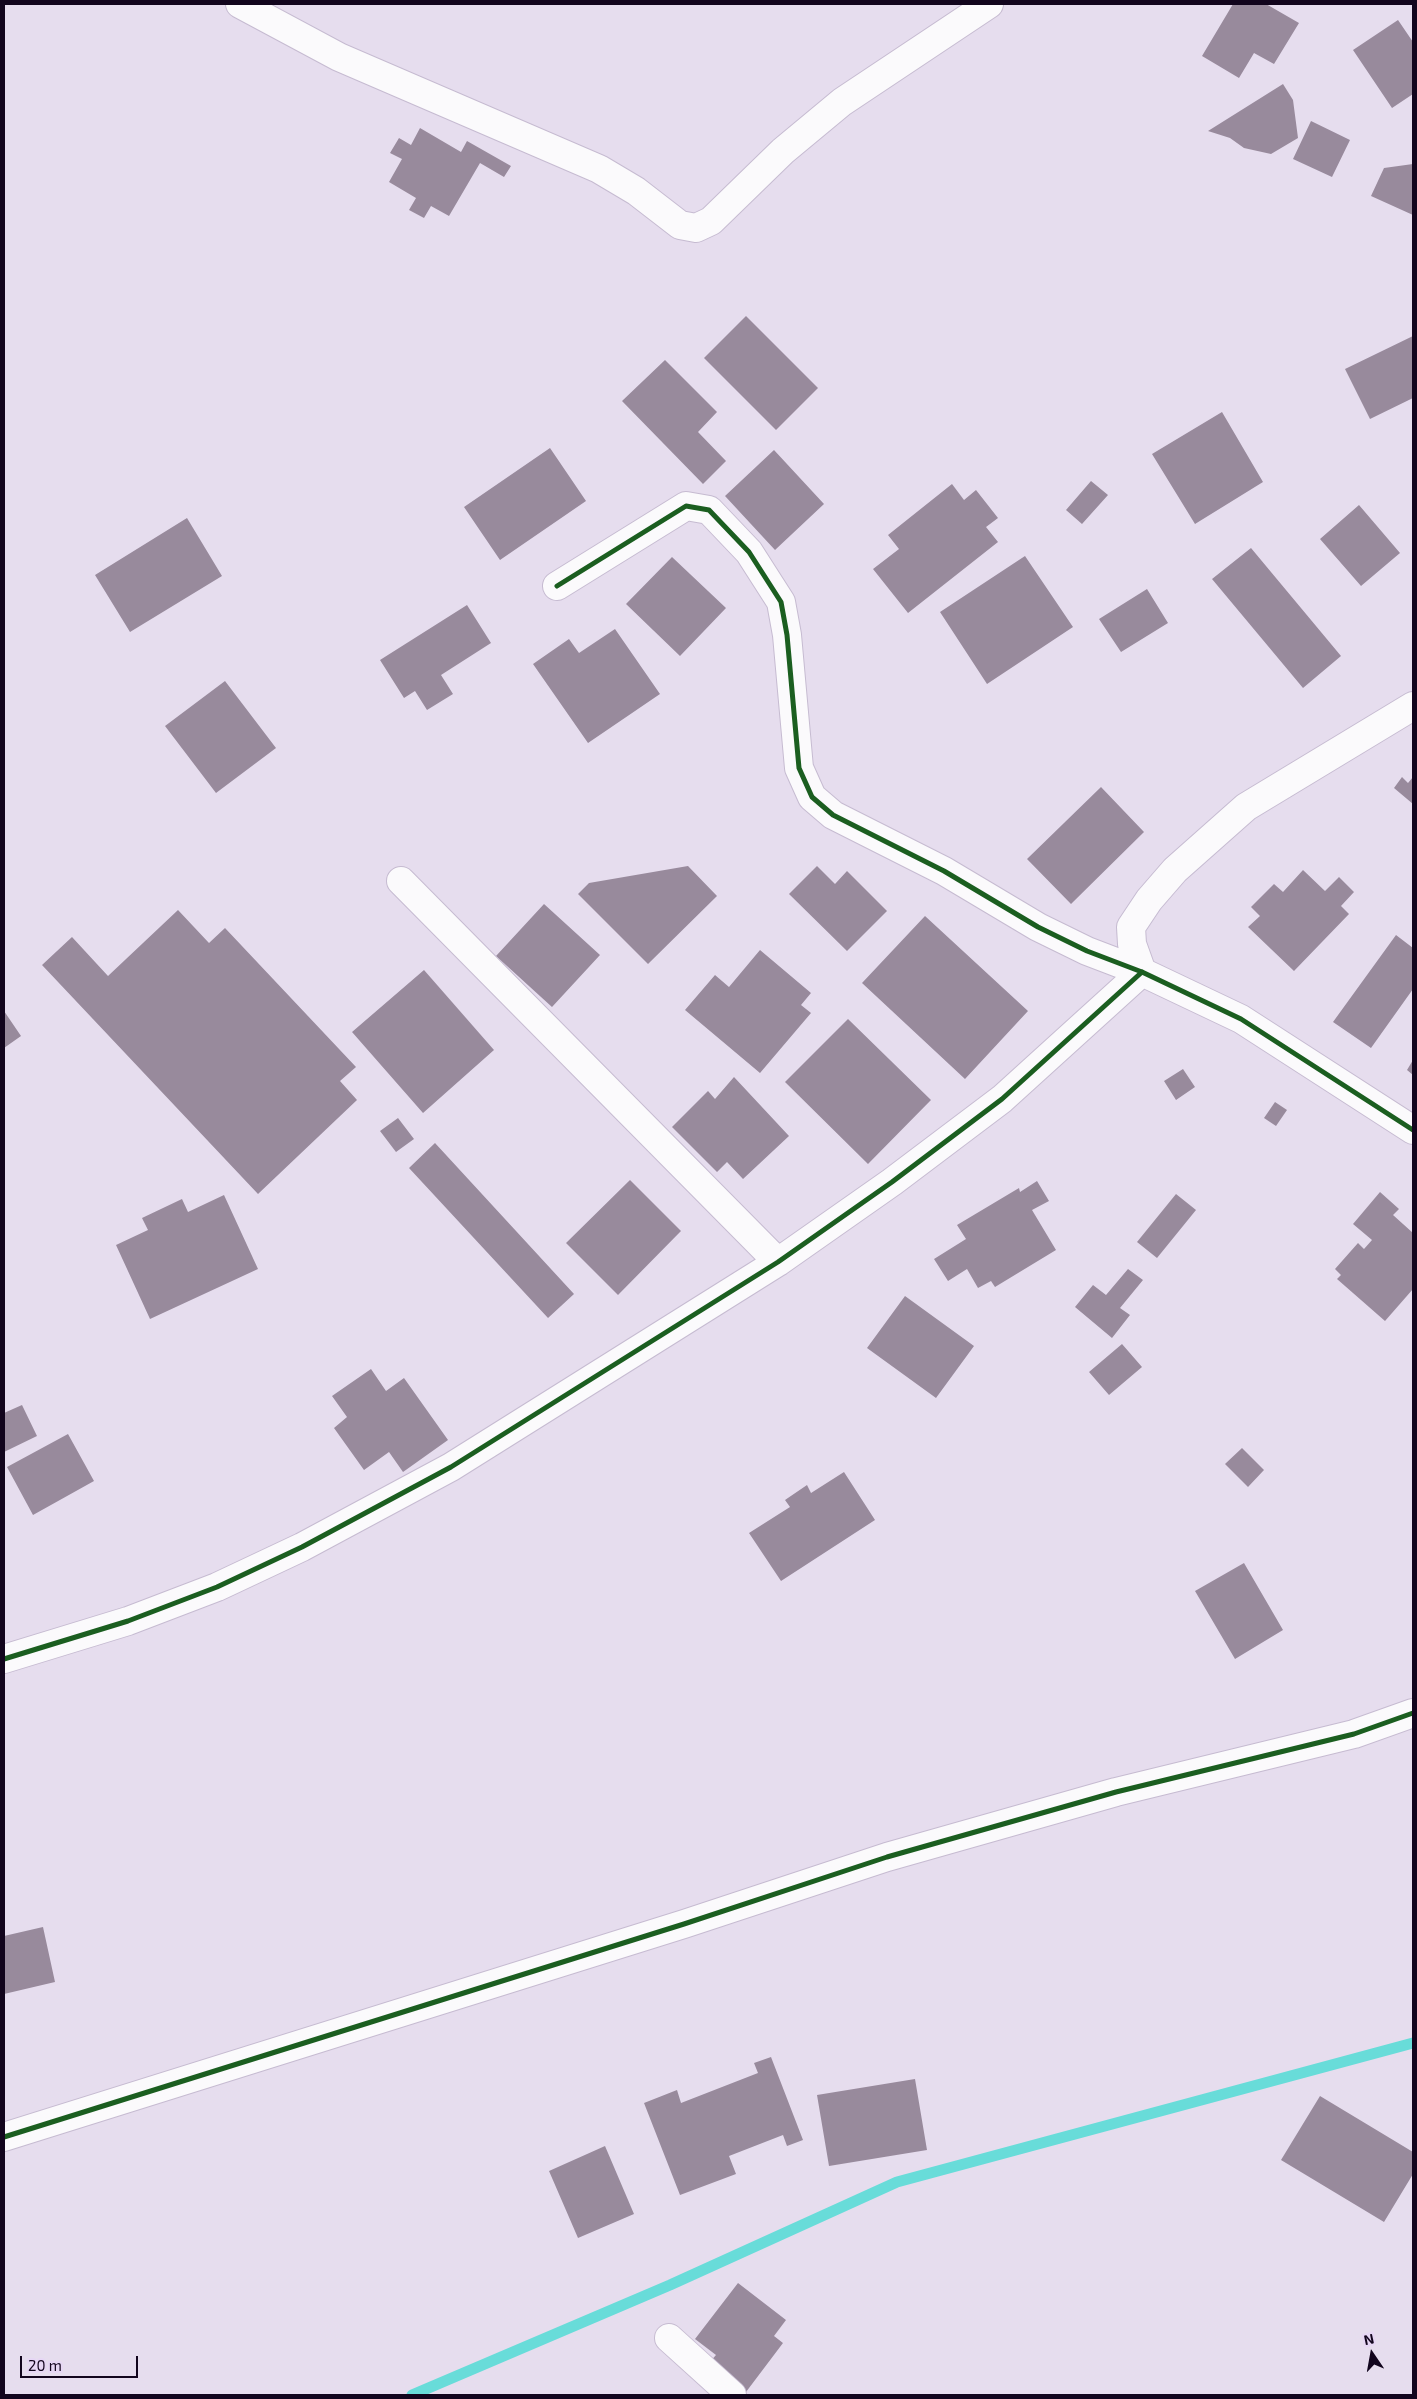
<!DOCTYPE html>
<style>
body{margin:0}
#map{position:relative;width:1417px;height:2399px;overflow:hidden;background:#e6ddee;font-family:"Exo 2",sans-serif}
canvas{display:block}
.frame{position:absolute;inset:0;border:5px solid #12051d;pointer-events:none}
.north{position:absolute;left:1347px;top:2329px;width:50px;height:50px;-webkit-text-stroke:4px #e6d7f4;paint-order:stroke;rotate:348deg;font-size:14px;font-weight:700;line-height:20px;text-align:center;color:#12051d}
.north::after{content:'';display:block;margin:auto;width:18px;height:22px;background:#12051d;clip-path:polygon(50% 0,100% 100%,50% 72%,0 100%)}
.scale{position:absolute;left:20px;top:2356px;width:118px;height:22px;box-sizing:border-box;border:2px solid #12051d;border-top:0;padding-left:6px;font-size:15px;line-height:18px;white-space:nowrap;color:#12051d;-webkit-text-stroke:4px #e6d7f4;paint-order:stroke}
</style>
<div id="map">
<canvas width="1417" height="2399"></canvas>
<div class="frame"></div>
<div class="north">N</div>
<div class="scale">20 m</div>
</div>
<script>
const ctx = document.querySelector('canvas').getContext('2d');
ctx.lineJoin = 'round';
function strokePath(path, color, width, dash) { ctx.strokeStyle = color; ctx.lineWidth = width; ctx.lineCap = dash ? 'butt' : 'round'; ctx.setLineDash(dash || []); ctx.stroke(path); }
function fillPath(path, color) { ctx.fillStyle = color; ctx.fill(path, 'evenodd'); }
const stream = new Path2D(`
 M412,2395L670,2285L897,2182L1413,2043`);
const building = new Path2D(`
 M1233,4H1266L1299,23L1274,64L1254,53L1239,78L1202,56Z
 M1398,20L1413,42V94L1392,108L1353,50Z
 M1283,84L1293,100L1298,138L1271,154L1244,148L1230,138L1208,131Z
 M1311,121L1350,140L1332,177L1293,159Z
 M420,128L461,152L467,141L511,166L504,177L480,163L449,216L431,206L424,218L409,210L416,198L389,182L402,159L390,153L399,138L411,145Z
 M1413,164V215L1371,196L1384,168Z
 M746,316L818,388L776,430L704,358Z
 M1413,336V398L1370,419L1345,369Z
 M665,360L717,412L698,432L726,461L703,484L622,401Z
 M1222,412L1263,482L1195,524L1152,454Z
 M550,448L586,501L500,560L464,507Z
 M774,450L824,504L775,550L725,496Z
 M1091,481L1108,495L1082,524L1066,510Z
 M952,484L964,500L976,490L998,518L986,527L998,542L908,613L873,569L899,549L888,535Z
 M1359,505L1400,553L1361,586L1320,539Z
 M187,518L222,576L130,632L95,575Z
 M1251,548L1341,656L1303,688L1212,579Z
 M1025,556L1073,627L987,684L940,612Z
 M672,557L726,608L680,656L626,604Z
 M1147,589L1168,623L1121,652L1099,619Z
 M467,605L491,643L441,675L453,694L427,710L415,691L404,698L380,660Z
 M615,629L660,694L588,743L533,664L569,639L579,653Z
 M225,681L276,748L216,793L165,726Z
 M1402,777L1408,783L1413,777V804L1394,788Z
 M1101,787L1144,832L1071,904L1027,859Z
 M688,866L717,896L648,964L578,894L589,883Z
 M817,866L835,884L847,871L887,911L847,951L789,894Z
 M1303,870L1325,891L1339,877L1354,892L1341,906L1349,914L1294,971L1248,927L1260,916L1251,907L1274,884L1283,892Z
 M544,904L600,955L552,1007L496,956Z
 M178,910L209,943L225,928L356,1067L340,1081L357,1100L258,1194L42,965L72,937L108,976Z
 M925,916L1028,1011L965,1079L862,983Z
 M1396,935L1413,948V989L1371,1048L1333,1022Z
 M760,950L811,993L801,1005L811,1013L760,1073L685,1010L715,975L729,987Z
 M424,970L494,1050L423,1113L352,1032Z
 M4,1011L21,1036L4,1048Z
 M848,1019L931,1100L868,1164L785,1082Z
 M1413,1060V1075L1407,1070Z
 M1183,1069L1195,1087L1176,1100L1164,1081Z
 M734,1077L789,1136L743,1179L727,1162L717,1172L672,1127L708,1091L715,1099Z
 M1275,1102L1287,1110L1276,1126L1264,1118Z
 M398,1118L414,1139L396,1152L380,1131Z
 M435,1143L574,1294L548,1318L409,1168Z
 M630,1180L681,1231L618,1295L566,1243Z
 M1037,1181L1049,1201L1032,1210L1056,1250L995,1287L991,1281L978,1288L967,1269L948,1281L934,1259L966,1239L957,1225L1019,1188L1020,1192Z
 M1380,1192L1399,1209L1393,1215L1413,1233V1289L1385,1321L1337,1279L1341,1275L1335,1269L1358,1243L1364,1249L1372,1240L1353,1224Z
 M1176,1194L1196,1210L1157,1258L1137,1242Z
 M224,1195L258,1269L150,1319L116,1245L148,1230L142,1218L182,1199L188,1212Z
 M1128,1269L1143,1280L1120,1308L1130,1315L1112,1338L1075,1307L1093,1285L1106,1295Z
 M905,1296L974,1346L936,1398L867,1348Z
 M1122,1344L1142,1367L1109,1395L1089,1372Z
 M371,1369L386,1391L404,1378L448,1440L403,1472L389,1452L364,1470L334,1428L347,1417L332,1396Z
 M22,1405L37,1436L4,1452V1413Z
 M68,1434L94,1481L33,1515L7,1467Z
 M1242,1448L1264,1470L1248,1487L1225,1464Z
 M844,1472L875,1520L781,1581L749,1533L790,1507L785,1500L807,1485L811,1493Z
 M1244,1563L1283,1630L1235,1659L1195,1591Z
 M43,1927L55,1982L4,1994V1936Z
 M771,2057L803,2140L787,2146L783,2135L729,2156L736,2174L680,2195L644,2103L677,2090L681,2103L758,2073L754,2063Z
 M915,2079L927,2150L829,2166L817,2095Z
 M1320,2096L1413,2152V2174L1384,2222L1281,2160Z
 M605,2146L634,2214L578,2238L549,2171Z
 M738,2283L786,2320L774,2336L783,2343L746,2392L708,2364L716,2355L695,2339Z`);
const minor = new Path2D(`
 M240,4L339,57L599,169L636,191L680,225L696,228L711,221L783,151L842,102L989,4
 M557,586L686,506L709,510L749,552L781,602L787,635L799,768L812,797L833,815L944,871L1038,927L1087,951L1142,972L1241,1019L1413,1130
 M401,881L778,1262
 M1142,972L1132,944L1131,927L1149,900L1175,870L1246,807L1413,706
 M4,1659L128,1621L217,1587L302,1547L451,1467L778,1262L892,1182L1002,1099L1142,972
 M4,2137L684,1924L887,1857L1116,1792L1354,1734L1413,1713
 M669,2338L732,2395`);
const cycleway = new Path2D(`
 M557,586L686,506L709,510L749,552L781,602L787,635L799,768L812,797L833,815L944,871L1038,927L1087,951L1142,972L1241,1019L1413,1130
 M4,1659L128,1621L217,1587L302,1547L451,1467L778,1262L892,1182L1002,1099L1142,972
 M4,2137L684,1924L887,1857L1116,1792L1354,1734L1413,1713`);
strokePath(stream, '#68dcd9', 11);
fillPath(building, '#988a9c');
strokePath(minor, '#c6bbd1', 30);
strokePath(minor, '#fbfafc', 28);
strokePath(cycleway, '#1b5e20', 5);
</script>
